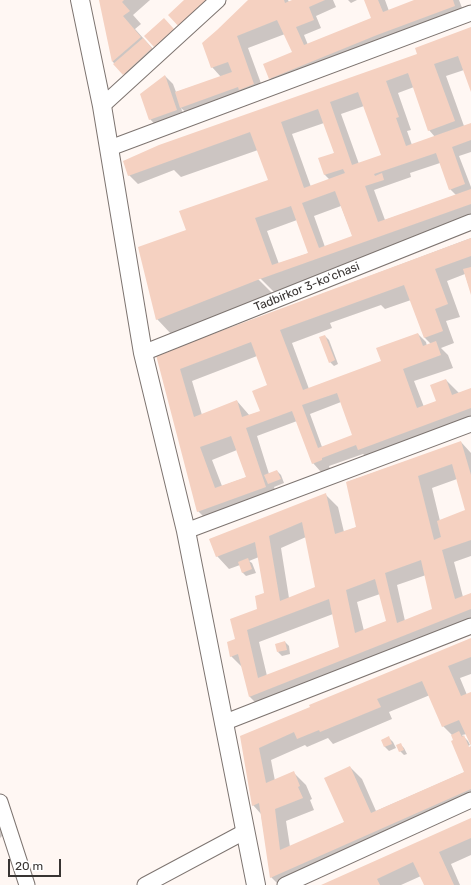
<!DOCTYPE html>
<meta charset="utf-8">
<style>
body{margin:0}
#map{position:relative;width:471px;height:885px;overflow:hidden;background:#fff7f3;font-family:Rubik,sans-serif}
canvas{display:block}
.scale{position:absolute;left:8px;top:859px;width:53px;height:18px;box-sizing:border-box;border:2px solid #383432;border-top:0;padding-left:5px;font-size:12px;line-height:14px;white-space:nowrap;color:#383432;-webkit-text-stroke:3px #fff;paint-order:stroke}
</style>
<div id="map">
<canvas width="471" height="885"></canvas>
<div class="scale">20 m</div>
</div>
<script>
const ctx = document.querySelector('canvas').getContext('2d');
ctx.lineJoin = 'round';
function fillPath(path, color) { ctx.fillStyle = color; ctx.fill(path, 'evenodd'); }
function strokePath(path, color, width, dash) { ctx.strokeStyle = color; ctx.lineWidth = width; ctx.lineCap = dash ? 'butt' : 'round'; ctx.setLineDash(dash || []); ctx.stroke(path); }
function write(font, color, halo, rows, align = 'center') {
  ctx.font = font + ' Rubik,sans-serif'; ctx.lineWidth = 3; ctx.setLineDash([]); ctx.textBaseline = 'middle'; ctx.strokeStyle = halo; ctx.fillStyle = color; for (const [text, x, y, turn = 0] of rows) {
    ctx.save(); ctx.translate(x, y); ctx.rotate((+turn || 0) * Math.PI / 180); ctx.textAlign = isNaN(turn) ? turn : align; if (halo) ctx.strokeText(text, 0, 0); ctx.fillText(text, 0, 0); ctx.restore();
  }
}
const shadow = new Path2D(`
 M100,0H150L133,15L141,24L135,29L153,49L132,82L113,62Z
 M249,0H288L289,2L295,0H333L336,7L316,16L321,28L304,35L308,45L372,19L365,0H385L389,11L417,0H459L466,18L278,87L270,79L293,53L285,34L248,48L266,97L190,116L181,108L185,118L158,128L150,119L165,76L173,84L176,92L221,77L212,67Z
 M348,0H357L351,3Z
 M172,28L181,38L163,54L155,46Z
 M471,29V90L464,70L446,76L464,126L471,124V152L459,156L471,187V216L430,230L432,235L274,292L257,275L256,277L274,295L172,335L157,319L187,231L269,180L258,150L181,177L174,170L138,184L129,175L419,54ZM414,87L429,130L435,137L412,145L407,131L411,130L398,93ZM364,106L382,156L359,164L341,114ZM324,123L335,153L319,159L325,175L330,180L311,187L292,134ZM440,163L450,189L456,195L385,220L374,190L411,177L410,173ZM341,206L353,237L325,247L314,216ZM297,220L309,253L279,264L267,231Z
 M471,238V293L465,274L447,281L460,317L446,321L454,343L441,348L448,355L453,368L414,381L424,407L437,402L446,380L459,393L471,389V425L371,461L363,454L329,466L330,469L321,472L313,463L297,421L257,436L269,474L277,471L281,475L284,483L274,487L278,499L210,523L198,511L157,356ZM411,300L425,338L431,344L427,346L426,342L418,334L382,362L309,389L292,343L332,328L330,323L381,305L385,309ZM257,356L269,386L261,412L250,416L237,401L202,415L192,381ZM341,402L354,436L322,447L310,414ZM237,450L247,477L222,486L212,460Z
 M325,336L329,340L338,364L334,366L330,362Z
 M461,442L471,453V556L454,562L463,597L471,594V625L262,709L250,697L243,668L231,656L236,640L258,610L266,596L259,557L249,561L252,563L256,573L246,576L242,572L240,565L229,569L217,556L326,495L338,507L344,532L357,527L347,482ZM457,479L467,511L440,521L432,488ZM306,537L316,588L289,598L281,548ZM426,575L434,609L405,621L397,585ZM380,594L387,622L364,631L357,602ZM333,614L340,647L267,676L259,642Z
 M471,639V674L460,678L467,695L471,693V743L467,734L462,735L468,741L470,745L457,751L452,735L443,726L430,695L389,712L392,719L333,744L328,738L307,747L305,745L271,760L275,781L293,772L306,785L312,799L310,800L314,810L286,821L290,847L345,822L350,767L362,779L376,811L465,772L471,747V806L279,885L271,877L261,814L253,805L241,737Z
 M285,642L289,646L290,654L282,656L278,652Z
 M389,738L393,742L396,748L389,751L385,747L382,740Z
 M400,744L404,748L407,754L404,755L400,751Z
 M471,819V855L451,864L460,885H425L421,876L401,885H324Z
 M0,827L3,835L0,838Z`);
const building = new Path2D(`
 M99,0H124L122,2L130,11L123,16L141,37L112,62Z
 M184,0H210L180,28L168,15Z
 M248,0H284L285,3L292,0H325L309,7L314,20L296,27L304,45L371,18L364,0H378L383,12L414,0H453L455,6L377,35L269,79L263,64L292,52L277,20L237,36L254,84L239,90L238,87L180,108L175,92L232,72L228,62L211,68L202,43L217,30Z
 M164,18L174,29L154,47L144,36Z
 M471,27V92L458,56L434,64L455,121L428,131L408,73L386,81L399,117L396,118L406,146L471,123V140L452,147L465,184L449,190L436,153L374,174L375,176L382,173L384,180L365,186L378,222L471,189V204L260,279L156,320L138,247L186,230L179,211L268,180L250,132L128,176L123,161L159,145L417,54L415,48ZM358,92L381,155L352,165L330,102ZM318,109L334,153L318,158L324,175L343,169L345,173L304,188L281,122ZM335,191L352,236L319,248L302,203ZM291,206L308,253L272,265L255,218Z
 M143,38L152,48L123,75L113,64Z
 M165,75L177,110L149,120L140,94Z
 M471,238V256L435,269L448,304L435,309L443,331L424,338L404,285L280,330L303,390L381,361L376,348L418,333L423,346L436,341L441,355L403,369L417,408L436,401L430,385L446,379L452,395L471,388V408L358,450L356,445L322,458V460L312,464L292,411L246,428L266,487L197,512L156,355ZM251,342L267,385L252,391L260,411L242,417L237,400L194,417L180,369ZM337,393L352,435L318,448L302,405ZM231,436L246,477L215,488L200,447Z
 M471,267V295L463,269Z
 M325,335L335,360L329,363L319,337Z
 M461,441L471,475V540L442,550L455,599L471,593V609L249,697L238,654L230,657L227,642L235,639L230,619L257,609L255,596L264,593L255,542L216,557L209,539L326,493L335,534L356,527L346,482ZM452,464L465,510L437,521L441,537L434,540L418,476ZM302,522L315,587L280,601L269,536ZM421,560L432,609L397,623L385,573ZM375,579L386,621L355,633L346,590ZM329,599L339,647L258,678L247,630Z
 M277,470L281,479L268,484L264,475Z
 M248,558L252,569L242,573L238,562Z
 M471,638V657L448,666L461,696L471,692V746L459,720L442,727L422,681L377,699L381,707L320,732L319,730L297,739L294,732L259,748L266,783L294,771L300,786L298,787L303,798L275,809L280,850L344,822L324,778L350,766L371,813L464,772L451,741L453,740L451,735L459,731L462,737L464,735L469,747L471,746V789L270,878L259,803L252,806L240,736L310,707L309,705Z
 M285,641L287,650L277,652L275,644Z
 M389,736L392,744L384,747L381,740Z
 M401,743L404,750L399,752L396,745Z
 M471,818V838L439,852L454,885H424L413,862L377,879L380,885H321Z`);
const minor = new Path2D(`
 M102,106L218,0
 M110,148L471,13
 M143,353L471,222
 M186,531L471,424
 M223,723L471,626
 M0,802L27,885
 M145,885L246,831
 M285,885L471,800`);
const tertiary = new Path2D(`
 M80,0L102,106L143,353L186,531L256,885`);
const streetNames = [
 ["Tadbirkor 3-koʻchasi",307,287,-22]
];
fillPath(shadow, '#0003');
fillPath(building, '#f5d1c1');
strokePath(minor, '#7d7470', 17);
strokePath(tertiary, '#7d7470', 20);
strokePath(minor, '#fff', 15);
strokePath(tertiary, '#fff', 18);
write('12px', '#383432', '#fff', streetNames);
</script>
